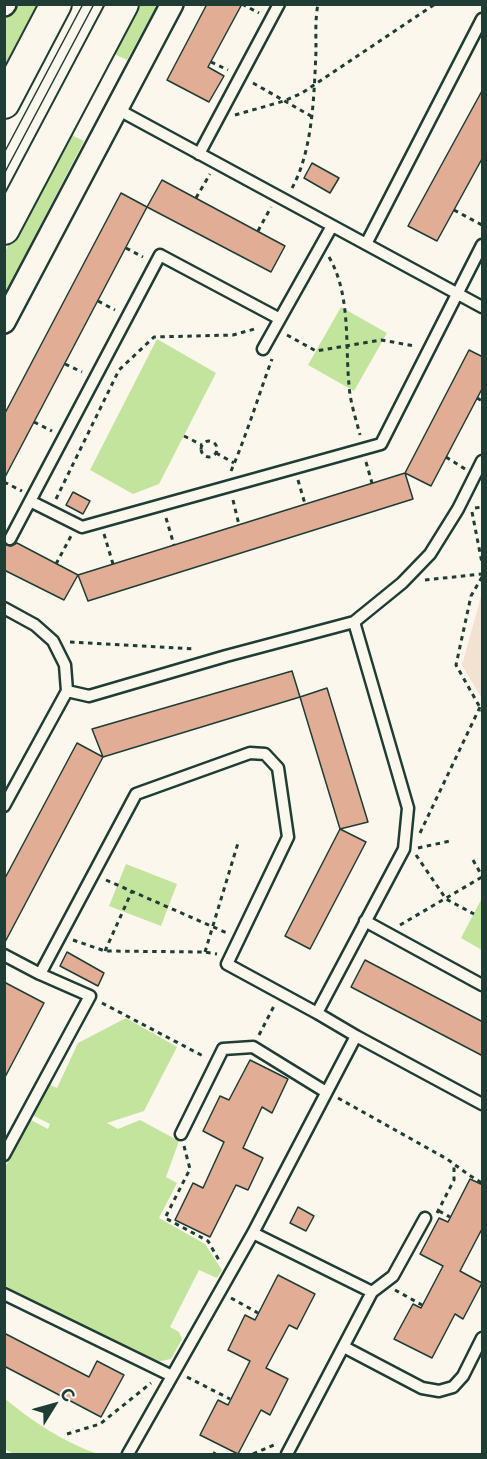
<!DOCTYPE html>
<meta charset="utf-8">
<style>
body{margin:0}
#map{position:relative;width:487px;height:1459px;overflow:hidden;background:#fbf7ec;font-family:"Playpen Sans",sans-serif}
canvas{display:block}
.frame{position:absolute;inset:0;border:6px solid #1f3d34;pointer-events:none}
.north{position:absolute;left:24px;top:1375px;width:60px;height:60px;-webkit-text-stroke:4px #fbf7ec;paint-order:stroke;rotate:53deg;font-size:16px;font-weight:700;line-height:24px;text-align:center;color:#1f3d34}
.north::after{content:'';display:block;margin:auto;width:21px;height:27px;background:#1f3d34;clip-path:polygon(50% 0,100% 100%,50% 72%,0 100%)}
</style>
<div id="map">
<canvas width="487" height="1459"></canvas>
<div class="frame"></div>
<div class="north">С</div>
</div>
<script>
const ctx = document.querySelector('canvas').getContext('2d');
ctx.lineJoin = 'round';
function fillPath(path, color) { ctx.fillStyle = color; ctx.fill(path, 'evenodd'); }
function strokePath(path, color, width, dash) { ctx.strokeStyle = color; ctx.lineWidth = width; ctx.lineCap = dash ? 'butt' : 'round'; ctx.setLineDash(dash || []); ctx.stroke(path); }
const built = new Path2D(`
 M482,593V699L462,665Z`);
const green = new Path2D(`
 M14,5H37L5,65V22Z
 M135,5H157L127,60L110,52Z
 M67,133L84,141L5,293V252Z
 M341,307L387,333L354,391L308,365Z
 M157,339L216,373L159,484L133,494L90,470Z
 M126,864L177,884L161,926L109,906Z
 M482,898V950L461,938Z
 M126,1018L177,1047L144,1111L107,1123L118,1129L140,1120L179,1141L166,1177L177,1183L159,1218L205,1244L222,1270L217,1278L199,1270L170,1327L179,1332L182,1339L171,1359L156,1362L5,1286L4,1169L31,1120L48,1129L50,1124L30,1114L46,1083L57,1088L78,1043Z
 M4,1398C33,1422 63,1442 98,1454H14L5,1449Z`);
const building = new Path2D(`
 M207,4H242L208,67L224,76L209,102L167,80Z
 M483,89V157L437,241L408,226Z
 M312,163L339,178L330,193L304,178Z
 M162,180L285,246L271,272L147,207Z
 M121,193L147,207L4,479V415Z
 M469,350L483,357V387L431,486L405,473Z
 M405,473L413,499L88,601L78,575Z
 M73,492L90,501L83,514L66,505Z
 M17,543L78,575L64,600L4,570V544L11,546Z
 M292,671L300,697L103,757L92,729Z
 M327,688L368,822L340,829L300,697Z
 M77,743L103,757L4,944V880Z
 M340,829L366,842L310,949L285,936Z
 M67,952L104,973L98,986L60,966Z
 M365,960L483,1022V1056L351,987Z
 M4,982L44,1003L4,1079Z
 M250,1060L288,1079L272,1113L262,1107L243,1148L263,1158L248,1190L236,1185L210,1237L175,1220L193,1183L203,1188L224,1142L203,1131L220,1096L229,1100Z
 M470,1179L483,1185V1227L460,1271L482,1283L463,1319L455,1314L432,1358L394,1339L413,1304L421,1308L443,1266L420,1254L439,1218L448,1222Z
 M298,1207L314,1216L306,1231L290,1223Z
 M278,1275L315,1294L297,1329L289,1325L266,1368L288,1379L270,1415L261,1410L238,1454L200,1435L218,1400L228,1405L250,1361L228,1350L245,1315L255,1320Z
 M4,1333L89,1377L97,1361L124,1375L101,1417L4,1366Z`);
const path = new Path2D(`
 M242,4L259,13
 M211,62L228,70
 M253,83L311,116
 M235,115L284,101L302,93L435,4
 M292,188C313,150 314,95 316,51C316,36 315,19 318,4
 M196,198L210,174
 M454,210L482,225
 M258,231L271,207
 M126,248L143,257
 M329,257C351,295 345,342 349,385C350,402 356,419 360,435
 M98,301L115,310
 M287,335L316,351L381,340L415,346
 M65,364L82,372
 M477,398L482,401
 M34,422L52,431
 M184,436L202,445
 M201 449a8 8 0 1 1 16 0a8 8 0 1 1-16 0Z
 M216,453L234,463
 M446,457L465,469
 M366,462L372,483
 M231,471C247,434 258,397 272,359
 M298,480L305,504
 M4,482L22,491
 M56,499L119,370L154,337L233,335L258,328
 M233,500L239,525
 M475,508L482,507
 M472,512L482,563
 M166,518L174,545
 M104,534L113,564
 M56,564L71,536
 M482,577L471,596L456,665L482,711
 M425,580L482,574
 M70,642L195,649
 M420,833L480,707
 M418,848L450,841
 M416,855L446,899L474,914
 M473,860L482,876
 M106,880L227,933
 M400,925L482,877
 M73,940L105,951L205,952L217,954
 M105,951L132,891
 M205,952L238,843
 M102,1003L205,1057
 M259,1035L274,1006
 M338,1098L447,1159L469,1175L482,1183
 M184,1146L190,1169L165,1218L208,1241L220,1262
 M439,1211L450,1217
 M437,1213L454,1180V1165
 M395,1290L422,1305
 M231,1298L258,1313
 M187,1377L230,1399
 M67,1434L100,1424L151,1383
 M214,1454L215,1452
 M253,1454L276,1444`);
const service = new Path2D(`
 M117,109L482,307
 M199,154L279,4
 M366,244L482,19
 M263,349L332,226
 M30,501L82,527L381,444L482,245
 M10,539L160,255L280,319
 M4,608L35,625L53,641L65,665L67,691L4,806
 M67,691L89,696L226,656L354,622L402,583L430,554L458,509L482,461
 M365,921L482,985
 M4,955L40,974L90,996L4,1155
 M40,974L136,794L250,753L265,754L278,768L288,837L227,964L317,1013
 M356,1036L482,1104
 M181,1134L223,1049L253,1047L326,1092
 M253,1233L372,1292L287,1454
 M372,1292L393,1276L425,1218
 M4,1294L172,1376
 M344,1347L422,1388L439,1391L453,1387L463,1376L482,1338
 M128,1454L253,1233L356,1036L317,1013L404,849L408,808L354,622`);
const minor = new Path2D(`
 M4,5L5,4
 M4,322L172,4`);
const secondary = new Path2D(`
 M4,103L56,4
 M4,229L123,4`);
const tram = new Path2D(`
 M4,153L83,4
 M4,174L94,4`);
fillPath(built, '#f3e1d2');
fillPath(green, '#c2e49d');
fillPath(building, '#e1ad94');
strokePath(building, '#1f3d34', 1.5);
strokePath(service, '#1f3d34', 15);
strokePath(minor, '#1f3d34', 26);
strokePath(secondary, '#1f3d34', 34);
strokePath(path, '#1f3d34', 3, [4.5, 4.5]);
strokePath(service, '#fbf7ec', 10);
strokePath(minor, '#fbf7ec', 21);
strokePath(secondary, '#fbf7ec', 30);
strokePath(tram, '#1f3d34', 1.5);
</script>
